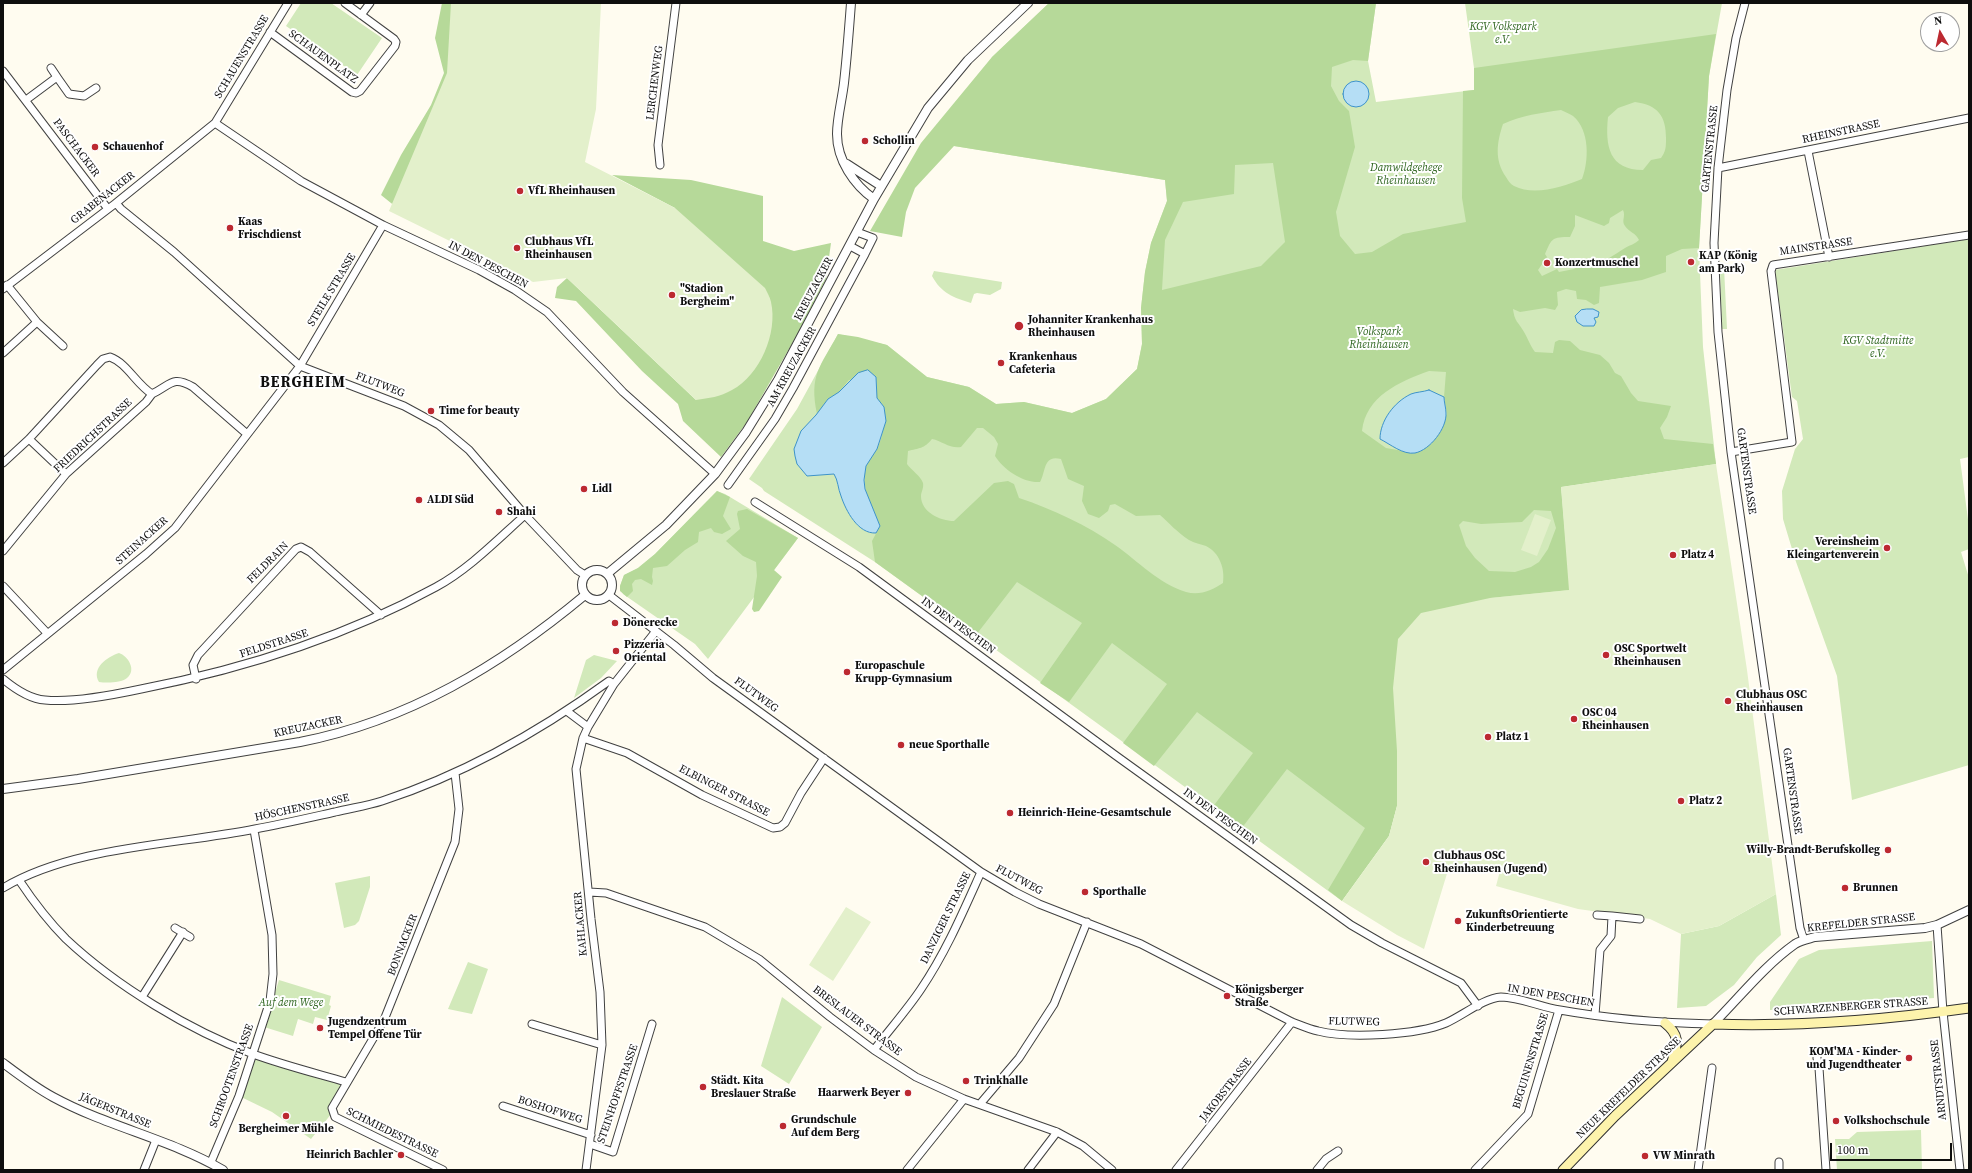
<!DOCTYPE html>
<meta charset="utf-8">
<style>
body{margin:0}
#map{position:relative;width:1972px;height:1173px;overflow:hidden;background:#fffcf0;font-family:"Source Serif 4",serif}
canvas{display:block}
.frame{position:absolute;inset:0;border:4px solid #0e0e0e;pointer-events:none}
.north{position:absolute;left:1920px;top:12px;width:40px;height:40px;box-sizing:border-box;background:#fff;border:1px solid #9f9f9f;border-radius:50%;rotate:351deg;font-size:11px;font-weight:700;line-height:16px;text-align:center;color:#0e0e0e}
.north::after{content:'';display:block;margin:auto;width:14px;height:18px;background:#bc2931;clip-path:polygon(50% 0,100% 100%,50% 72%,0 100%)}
.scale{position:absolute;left:1830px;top:1143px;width:122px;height:18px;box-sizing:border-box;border:2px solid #0e0e0e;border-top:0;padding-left:5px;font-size:12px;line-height:14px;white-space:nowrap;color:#0e0e0e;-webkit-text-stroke:3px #fff;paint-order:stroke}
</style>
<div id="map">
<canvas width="1972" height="1173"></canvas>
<div class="frame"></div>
<div class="north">N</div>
<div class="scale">100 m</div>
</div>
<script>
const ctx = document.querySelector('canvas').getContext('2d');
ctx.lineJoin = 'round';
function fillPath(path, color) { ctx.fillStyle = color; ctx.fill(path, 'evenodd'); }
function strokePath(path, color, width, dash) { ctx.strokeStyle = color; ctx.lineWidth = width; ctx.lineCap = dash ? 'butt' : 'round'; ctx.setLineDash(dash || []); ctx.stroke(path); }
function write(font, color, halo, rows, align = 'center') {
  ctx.font = font + ' "Source Serif 4",serif'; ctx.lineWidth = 4; ctx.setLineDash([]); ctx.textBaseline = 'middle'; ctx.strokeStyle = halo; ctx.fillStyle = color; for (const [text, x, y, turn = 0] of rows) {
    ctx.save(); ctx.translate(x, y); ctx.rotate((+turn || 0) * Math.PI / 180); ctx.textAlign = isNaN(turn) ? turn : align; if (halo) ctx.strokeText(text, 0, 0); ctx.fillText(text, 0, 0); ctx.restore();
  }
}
const green = new Path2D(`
 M301,3H331L382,38L357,75L286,26Z
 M1049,3H1376L1368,61L1376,102L1474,90V68L1465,3H1722L1709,76L1699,248L1703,347L1716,464L1561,487L1570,590L1397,751L1342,901L875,562L764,491L762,488L749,479L797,409L838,334L887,345L927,377L969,387L996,404L1024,402L1072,413L1106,399L1137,369L1142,344L1141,308L1145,272L1151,243L1167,201L1165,180L954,146L992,57Z
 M1969,239V457L1960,459L1969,527V549L1961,552L1969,578V765L1852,800L1837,676L1795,559L1783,519L1782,491L1795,449L1803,439L1797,401L1792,397L1775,270Z
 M1724,267L1727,329H1722L1720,269Z
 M934,271L1002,282L1001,289L990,295L977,293L974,294L971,303C954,298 941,293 932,276Z
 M717,491L725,494L798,538L708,659L695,644L623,594L620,586L624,575L638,568L655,554Z
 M119,653C128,656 137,670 127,678C121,683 107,683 99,682C91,668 107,657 119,653Z
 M594,655L617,661L601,678L574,698L586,660Z
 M370,876V887L359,921L355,925L344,928L335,883Z
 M1776,894L1781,935L1757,957L1734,985L1706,1006L1677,1008L1681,934L1719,926Z
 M1932,941L1934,998L1770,1010V1002L1799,959L1819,950Z
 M468,962L488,969L472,1014L448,1009Z
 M279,980L331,996L329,1005L331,1006L327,1020L315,1017L313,1024L298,1019L293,1036L264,1027Z
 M782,997L822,1027L789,1084L761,1066Z
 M254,1054L346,1082L332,1113L311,1139L272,1112L239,1096Z
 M1921,1130L1922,1170H1837L1835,1139H1849L1857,1132Z`);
const forest = new Path2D(`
 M442,3H456L453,63L396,207L381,195L401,155L431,105L444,73L435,38Z
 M1049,3H1376L1368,61L1353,60L1332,67L1331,86L1339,101L1349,111L1355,147L1336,212L1340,236L1355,254L1372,252L1403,234L1466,222L1462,198L1463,91L1474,90V68L1716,34L1709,76L1699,248L1682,249L1666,256V272L1642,280L1600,287L1599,303L1594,305L1586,300L1577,299L1576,291L1566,289L1557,292L1558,305L1555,310L1545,308L1520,312L1513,309C1515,323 1518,321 1524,332C1528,339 1530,345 1535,352L1553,353L1555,342L1559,340L1570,341L1580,350L1600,355L1609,363L1615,373L1621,376L1631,393L1638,401L1671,406L1667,417L1660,428L1664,439L1713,444L1716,464L1561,487L1570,590L1490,598L1397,751V806L1389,836L1342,901L1328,890L1365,828L1287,769L1241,829L1212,808L1253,753L1197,712L1154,766L1123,743L1167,684L1112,643L1069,702L1040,683L1082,623L1017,582L976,635L875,562L872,541L880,526C871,508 861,488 866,467C867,460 874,455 877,449C884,435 884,422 884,407L877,398L876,377L849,380L839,392L828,399L817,414C809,375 820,367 838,334L858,337L887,345L927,377L969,387L996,404L1024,402L1072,413L1106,399L1137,369L1142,344L1141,308L1145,272L1151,243L1167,201L1165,180L954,146L915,188L906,212L902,237L870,231L921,143L992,57ZM1635,102C1658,105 1666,116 1666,138C1666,147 1666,151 1661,158L1651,160L1643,170C1609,170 1605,146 1608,117L1618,108ZM1561,110C1565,112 1570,114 1573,116C1590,130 1589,161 1582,179C1563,187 1534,196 1514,186C1510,184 1508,180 1506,177C1494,160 1497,142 1503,124C1522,115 1541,113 1561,110ZM1273,163L1285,242L1261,266L1162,290L1165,240L1183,202L1234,194L1235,165ZM1623,210C1626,216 1621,221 1625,226C1629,232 1636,233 1639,240C1635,244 1630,245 1625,248C1611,256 1601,268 1583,260L1574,269L1559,272L1557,269L1542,276L1538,270L1547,257L1545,254C1552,238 1552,237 1570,237L1575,226V215L1604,226L1609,223L1610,218ZM1429,371L1446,372L1444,397L1447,414L1415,453L1386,448L1362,431C1366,396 1399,382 1429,371ZM977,428H983L994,437L998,444L995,456C1004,470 1023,483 1040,482C1046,472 1043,454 1061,459L1068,479L1084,486L1082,501L1088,514L1099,518L1108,511L1110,505L1115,504L1136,516L1160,515C1169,523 1178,533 1189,540C1194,543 1201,544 1206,546C1220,553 1225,569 1223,583C1212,590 1200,596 1186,592C1159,584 1138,561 1115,545C1087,525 1052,509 1019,498L1014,484L1008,481L994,483L954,521C940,521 921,512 921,496C921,492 924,488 923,483C921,476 911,470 907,464L908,451C919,448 924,449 932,439C942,441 950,449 961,447ZM1534,510L1551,511L1556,528L1548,549L1539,562L1531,567L1515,572L1489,571L1475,558L1466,546L1459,525L1463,521L1481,524L1522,522Z
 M612,175L691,180L763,196V241L794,251L831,243L826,279L797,335L747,422L721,457L683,421L678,404L642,371L576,301L555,298L557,287L567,278L696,400L675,208Z
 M717,491L730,497L723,516L731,529L722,534L714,532L711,528L699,532L698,542L685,550L667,566L653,568L652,577L653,581L652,585L641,579L635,580L632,584L633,591L627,597L620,591V586L624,575L638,568L655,554Z
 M747,509L798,538L774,570L782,577L759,611L754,612L752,609L757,576L756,562L743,556L726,541L740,529L737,514L738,511Z`);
const pitch = new Path2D(`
 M451,3H601L596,109L585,162L675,208L765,288C767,292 770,297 771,302C778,333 760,375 732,390C720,397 709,398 696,400L567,278L533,282L389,211L447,73Z
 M1716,464L1747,670L1776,894L1719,926L1681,934L1650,919L1578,909L1496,886L1500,871L1449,867L1424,949L1397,935L1342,901L1389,836L1397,806V751L1393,688L1398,639L1421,613L1490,598L1569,590L1561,487Z
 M1535,514L1551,520L1537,556L1521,550Z
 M846,907L871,922L833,981L809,965Z`);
const water = new Path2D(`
 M1343 94a13 13 0 1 1 26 0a13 13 0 1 1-26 0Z
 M1587,309H1593L1599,312L1598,317L1594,318L1596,322L1594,326H1583L1577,322L1575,316L1581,310Z
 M868,370L876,377L877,398L884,407L886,421L877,449L866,466L864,480L865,489L880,526L876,533C858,534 846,511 841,496C838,489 838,480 834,474L807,476L797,464L795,456L794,449L801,431L816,415L828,399L839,392L858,373Z
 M1429,390L1444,397C1444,402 1446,408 1446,413C1447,428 1430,450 1415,453C1403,455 1390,444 1380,439C1380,421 1394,402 1411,394C1416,392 1423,392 1429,390Z`);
const minor = new Path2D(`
 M1745,3L1736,38L1727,90L1718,168L1714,243L1718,332L1731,452L1800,928L1804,940
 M361,15L370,3
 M270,32L352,92L356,93L360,91L395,46L396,42L394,39L345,3
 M51,68L57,77
 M3,71L108,209
 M26,100L57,77L69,94L84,96L96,88
 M215,123L301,181L383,225L479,270L515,290L547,312L623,392L715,474
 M1808,151L1829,257
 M660,165L658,145L676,3
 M1718,168L1969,118
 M116,203L121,209L174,252L300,366L404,406L439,425L469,450L525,515L577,570L585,575
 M850,246L865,254
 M7,285L37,322L63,346
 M3,289L116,203L215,123L288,3
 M3,353L37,322
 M29,439L66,474
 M1731,452L1792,442L1771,271L1773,265L1969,235
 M3,463L29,439L97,365L103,359L110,357C127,363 136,384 152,394C171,385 172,375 193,387L247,434
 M728,485L775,419L793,388L865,254L873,238L857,232
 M755,502L859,567L1115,755L1351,925L1382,943L1461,983L1478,1006
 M3,551L66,474L146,402L152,394
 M3,586L47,633
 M609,595L674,645L713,678L981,872L1015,892L1039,904L1141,944L1292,1022C1300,1025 1309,1029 1318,1031C1349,1039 1417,1035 1446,1023C1462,1016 1484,998 1501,997C1520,997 1540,1007 1560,1010C1610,1019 1662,1023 1713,1024
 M3,670L146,554L175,528L300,366L383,225
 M3,679C15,689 29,699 45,700C73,703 113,695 141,689C243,669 343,638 436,587C469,569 497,540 525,515
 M196,679L193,665L198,655L296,549L301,547L310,552L381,615
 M568,712L588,727
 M583,738L627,753L702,795L773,828L780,827L785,823L801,793L824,758
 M19,880C33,901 48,921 66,939C116,986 189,1030 253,1054C283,1065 315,1073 346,1082
 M3,888C73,846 176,845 255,829C282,824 308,818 335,812C351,808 367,806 382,801C465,774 539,732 609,681L614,684
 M589,892L606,893L705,927L759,959L830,1017L874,1050L916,1077L964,1099L1057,1132L1083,1146L1112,1170
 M1597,915L1612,916
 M1937,925L1943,1012L1960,1170
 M175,928L190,937
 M142,997L183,932
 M1595,1015L1600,950L1611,936L1612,916L1640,919
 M532,1024L602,1045
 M874,1050C889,1030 907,1010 921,989C946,952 963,912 981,872
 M1817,1058L1819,1068L1826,1170
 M980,1104L1019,1058L1054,1004L1087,922
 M503,1106L591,1135
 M590,1144L613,1152L652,1024
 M211,1162L239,1096L270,1001L273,974L272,935L254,830
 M1779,1162V1170
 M144,1170L156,1140
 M443,1170L335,1117L332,1108L384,1020L455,842L459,809L455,773
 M586,1170L602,1045L600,992L591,919L576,769L583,738L588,727L614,684L656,631
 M907,1170L964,1099
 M1028,1170L1057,1132
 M1176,1170L1292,1022
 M1317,1170L1326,1159L1338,1151
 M1475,1170L1528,1114L1559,1010
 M1698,1170L1712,1068`);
const tertiary = new Path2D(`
 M851,3C849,30 847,56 844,83C842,100 837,118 837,134C837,160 854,185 874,199
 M847,164L881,186
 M582 585a15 15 0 1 1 30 0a15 15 0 1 1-30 0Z
 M607,574L666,525L715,474L746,432L778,380L874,199L928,108L968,60L1028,3
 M3,789L78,779L300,742C408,721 501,665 585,595
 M1713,1024C1739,998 1764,966 1795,944C1801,940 1808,939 1815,937L1925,928L1937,925L1969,910
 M3,1063C19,1075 36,1088 53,1097C108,1127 170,1139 223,1170`);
const secondary = new Path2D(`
 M1665,1023C1681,1036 1677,1044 1672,1062
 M1563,1170L1615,1116L1713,1024C1799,1027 1884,1020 1969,1008`);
const markers = [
 [865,141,4,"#bc2931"],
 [95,147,4,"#bc2931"],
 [520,191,4,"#bc2931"],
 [230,228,4,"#bc2931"],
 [517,248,4,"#bc2931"],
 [1691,262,4,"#bc2931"],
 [1547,263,4,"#bc2931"],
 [672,295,4,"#bc2931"],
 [1019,326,5,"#bc2931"],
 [1001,363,4,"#bc2931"],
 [431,411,4,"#bc2931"],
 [584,489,4,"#bc2931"],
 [419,500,4,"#bc2931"],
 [499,512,4,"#bc2931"],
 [1887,548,4,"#bc2931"],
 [1673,555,4,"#bc2931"],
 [615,623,4,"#bc2931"],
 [616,651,4,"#bc2931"],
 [1606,655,4,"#bc2931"],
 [847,672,4,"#bc2931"],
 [1728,701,4,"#bc2931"],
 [1574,719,4,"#bc2931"],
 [1488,737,4,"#bc2931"],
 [901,745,4,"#bc2931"],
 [1681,801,4,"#bc2931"],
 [1010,813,4,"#bc2931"],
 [1888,850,4,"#bc2931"],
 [1426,862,4,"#bc2931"],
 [1845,888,4,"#bc2931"],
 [1085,892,4,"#bc2931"],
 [1458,921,4,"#bc2931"],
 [1227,996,4,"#bc2931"],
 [320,1028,4,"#bc2931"],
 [1909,1058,4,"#bc2931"],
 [966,1081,4,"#bc2931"],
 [703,1087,4,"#bc2931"],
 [908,1093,4,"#bc2931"],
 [286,1116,4,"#bc2931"],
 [1836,1121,4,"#bc2931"],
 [783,1126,4,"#bc2931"],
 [401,1155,4,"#bc2931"],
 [1645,1156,4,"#bc2931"]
];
const parkNames = [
 ["KGV Volkspark",1503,27],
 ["e.V.",1503,40],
 ["Damwildgehege",1406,168],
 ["Rheinhausen",1406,181],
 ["Volkspark",1379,332],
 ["Rheinhausen",1379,345],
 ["KGV Stadtmitte",1878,341],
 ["e.V.",1878,354],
 ["Auf dem Wege",291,1003]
];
const streetNames = [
 ["SCHAUENSTRASSE",242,57,-59],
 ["SCHAUENPLATZ",323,57,36],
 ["LERCHENWEG",655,83,-83],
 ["RHEINSTRASSE",1841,132,-12],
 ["PASCHACKER",76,148,53],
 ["GARTENSTRASSE",1710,149,-84],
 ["GRABENACKER",103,198,-38],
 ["MAINSTRASSE",1816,247,-8],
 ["IN DEN PESCHEN",488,265,28],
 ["KREUZACKER",814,289,-62],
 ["STEILE STRASSE",332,290,-59],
 ["AM KREUZACKER",792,367,-61],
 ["FLUTWEG",380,385,21],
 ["FRIEDRICHSTRASSE",93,436,-43],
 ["GARTENSTRASSE",1746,471,82],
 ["STEINACKER",142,541,-42],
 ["FELDRAIN",268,563,-45],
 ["IN DEN PESCHEN",958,626,36],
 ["FELDSTRASSE",274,644,-18],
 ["FLUTWEG",756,695,36],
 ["KREUZACKER",308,727,-12],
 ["ELBINGER STRASSE",724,791,27],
 ["GARTENSTRASSE",1792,791,82],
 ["HÖSCHENSTRASSE",302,808,-12],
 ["IN DEN PESCHEN",1220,817,36],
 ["FLUTWEG",1019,880,28],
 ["DANZIGER STRASSE",946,918,-64],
 ["KREFELDER STRASSE",1861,923,-6],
 ["KAHLACKER",581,924,-95],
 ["BONNACKER",403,945,-69],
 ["IN DEN PESCHEN",1551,996,10],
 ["SCHWARZENBERGER STRASSE",1851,1007,-4],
 ["BRESLAUER STRASSE",857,1021,37],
 ["FLUTWEG",1354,1022,1],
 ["BEGUINENSTRASSE",1531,1061,-73],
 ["SCHROOTENSTRASSE",232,1076,-70],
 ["ARNDTSTRASSE",1939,1080,-96],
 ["NEUE KREFELDER STRASSE",1629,1088,-44],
 ["JAKOBSTRASSE",1226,1090,-52],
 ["STEINHOFFSTRASSE",618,1094,-71],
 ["BOSHOFWEG",550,1110,18],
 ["JÄGERSTRASSE",115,1111,22],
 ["SCHMIEDESTRASSE",392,1133,26]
];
const poiNames = [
 ["Schollin",873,141],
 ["Schauenhof",103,147],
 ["VfL Rheinhausen",528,191],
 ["Kaas",238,222],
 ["Frischdienst",238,235],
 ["Clubhaus VfL",525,242],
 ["Rheinhausen",525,255],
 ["KAP (König",1699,256],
 ["am Park)",1699,269],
 ["Konzertmuschel",1555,263],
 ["\"Stadion",680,289],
 ["Bergheim\"",680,302],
 ["Johanniter Krankenhaus",1028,320],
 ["Rheinhausen",1028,333],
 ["Krankenhaus",1009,357],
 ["Cafeteria",1009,370],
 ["Time for beauty",439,411],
 ["Lidl",592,489],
 ["ALDI Süd",427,500],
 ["Shahi",507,512],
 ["Vereinsheim",1879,542,"right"],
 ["Kleingartenverein",1879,555,"right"],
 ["Platz 4",1681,555],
 ["Dönerecke",623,623],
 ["Pizzeria",624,645],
 ["Oriental",624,658],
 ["OSC Sportwelt",1614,649],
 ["Rheinhausen",1614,662],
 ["Europaschule",855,666],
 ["Krupp-Gymnasium",855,679],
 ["Clubhaus OSC",1736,695],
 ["Rheinhausen",1736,708],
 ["OSC 04",1582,713],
 ["Rheinhausen",1582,726],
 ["Platz 1",1496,737],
 ["neue Sporthalle",909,745],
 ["Platz 2",1689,801],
 ["Heinrich-Heine-Gesamtschule",1018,813],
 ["Willy-Brandt-Berufskolleg",1880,850,"right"],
 ["Clubhaus OSC",1434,856],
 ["Rheinhausen (Jugend)",1434,869],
 ["Brunnen",1853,888],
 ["Sporthalle",1093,892],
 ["ZukunftsOrientierte",1466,915],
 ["Kinderbetreuung",1466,928],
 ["Königsberger",1235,990],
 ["Straße",1235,1003],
 ["Jugendzentrum",328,1022],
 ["Tempel Offene Tür",328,1035],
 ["KOM'MA - Kinder-",1901,1052,"right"],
 ["und Jugendtheater",1901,1065,"right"],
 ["Städt. Kita",711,1081],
 ["Breslauer Straße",711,1094],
 ["Trinkhalle",974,1081],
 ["Haarwerk Beyer",900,1093,"right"],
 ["Grundschule",791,1120],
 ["Auf dem Berg",791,1133],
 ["Volkshochschule",1844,1121],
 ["Bergheimer Mühle",286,1129,"center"],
 ["Heinrich Bachler",393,1155,"right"],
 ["VW Minrath",1653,1156]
];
const districtNames = [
 ["BERGHEIM",303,383]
];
fillPath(green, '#d2e9ba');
fillPath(forest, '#b6d999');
fillPath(pitch, '#e3f0cb');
fillPath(water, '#b5def5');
strokePath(water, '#3e93ca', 1);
strokePath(minor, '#414141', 9);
strokePath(tertiary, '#414141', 10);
strokePath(secondary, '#303030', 11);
strokePath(minor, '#fff', 7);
strokePath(tertiary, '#fff', 8);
strokePath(secondary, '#fdf3ac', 9);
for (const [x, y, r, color] of markers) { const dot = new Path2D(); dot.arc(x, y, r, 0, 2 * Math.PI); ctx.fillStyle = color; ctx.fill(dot); strokePath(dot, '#fff', 1.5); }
write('italic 11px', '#2e651f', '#fff', parkNames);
write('11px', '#0e0e0e', '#fff', streetNames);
write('bold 11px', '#0e0e0e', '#fff', poiNames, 'left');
ctx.letterSpacing = '1px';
write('bold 15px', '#0e0e0e', '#fff', districtNames);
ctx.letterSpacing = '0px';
</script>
